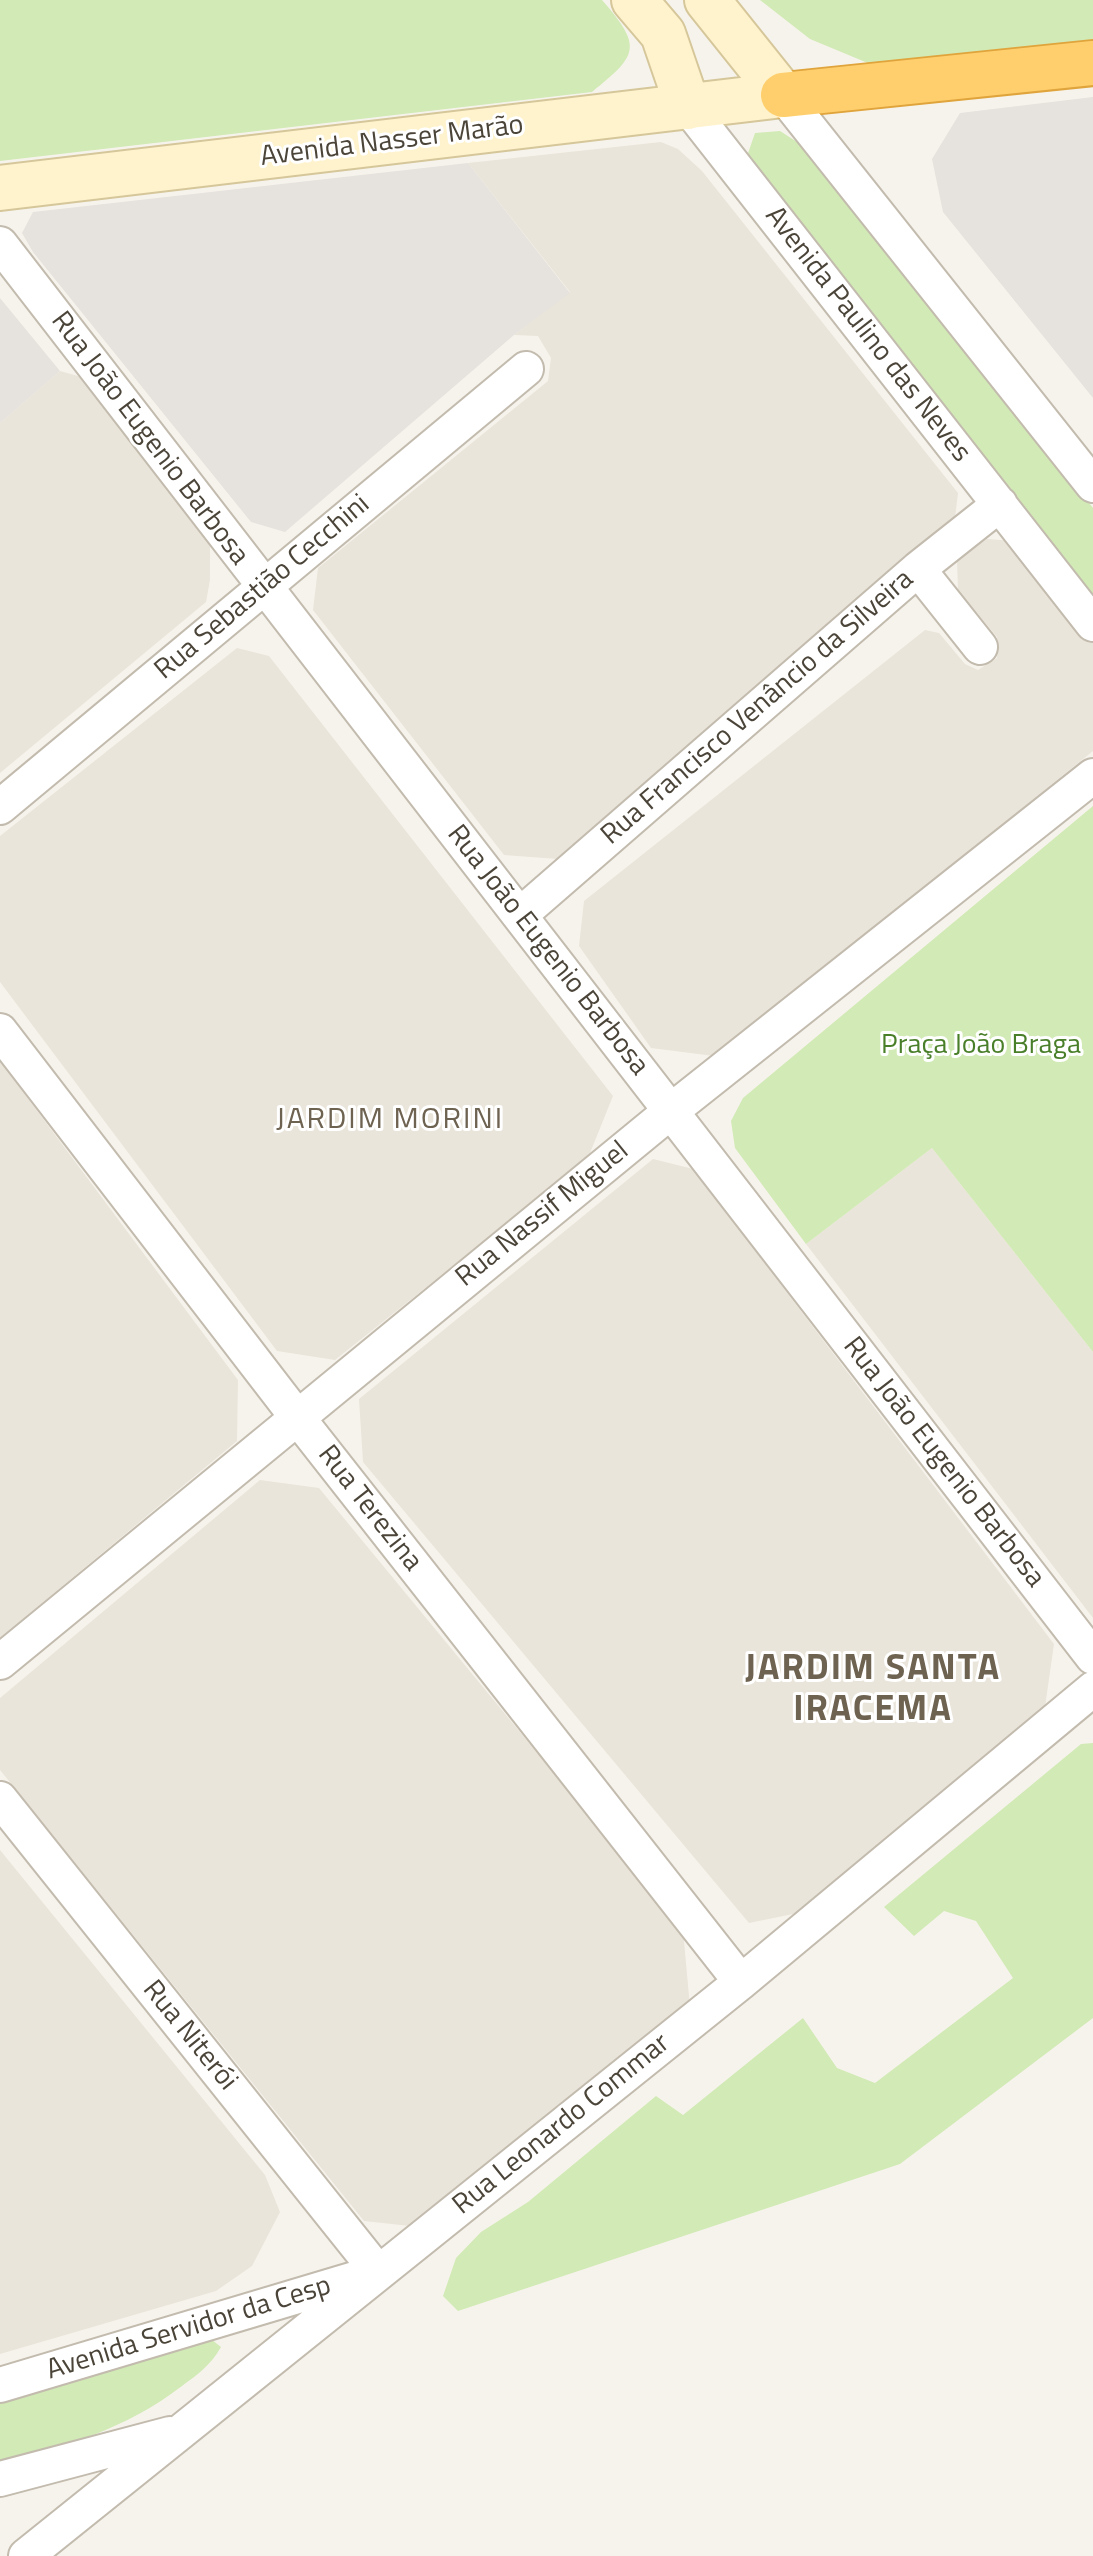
<!DOCTYPE html>
<meta charset="utf-8">
<style>
body{margin:0}
canvas{display:block;background:#f6f3ec}
</style>
<canvas width="1093" height="2556"></canvas>
<script>
const ctx = document.querySelector('canvas').getContext('2d');
ctx.lineJoin = 'round';
function fillPath(path, color) { ctx.fillStyle = color; ctx.fill(path, 'evenodd'); }
function strokePath(path, color, width, dash) { ctx.strokeStyle = color; ctx.lineWidth = width; ctx.lineCap = dash ? 'butt' : 'round'; ctx.setLineDash(dash || []); ctx.stroke(path); }
function write(font, color, halo, rows, align = 'center') {
  ctx.font = font + ' "Titillium Web",sans-serif'; ctx.lineWidth = 6; ctx.setLineDash([]); ctx.textBaseline = 'middle'; ctx.strokeStyle = halo; ctx.fillStyle = color; for (const [text, x, y, turn = 0] of rows) {
    ctx.save(); ctx.translate(x, y); ctx.rotate((+turn || 0) * Math.PI / 180); ctx.textAlign = isNaN(turn) ? turn : align; if (halo) ctx.strokeText(text, 0, 0); ctx.fillText(text, 0, 0); ctx.restore();
  }
}
const residential = new Path2D(`
 M661,142L678,149L702,171L958,493L954,526L558,859L504,855L313,610L318,568L548,381L551,358L538,336L514,335L570,292L468,163Z
 M60,371L92,380L148,413L170,437L189,464L210,526V580L206,602L0,773V423Z
 M987,539L1015,541L1093,642V751L714,1056L651,1048L579,946L584,901L925,630L939,633L965,664L978,670L997,658V637L958,590L957,561Z
 M237,648L269,656L613,1096L588,1158L335,1360L277,1351L0,982V836Z
 M0,1061L238,1380L237,1441L0,1638Z
 M932,1148L1093,1352V1618L806,1244Z
 M653,1159L693,1169L1054,1644L1045,1707L798,1913L749,1923L363,1462L359,1399Z
 M260,1480L319,1488L683,1930L690,2007L410,2226L364,2221L0,1770V1698Z
 M0,1850L265,2175L280,2212L252,2266L216,2291L0,2354Z`);
const industrial = new Path2D(`
 M1093,97V398L943,212L932,159L960,113Z
 M468,163L570,293L514,335L285,532L251,522L33,252L22,233L33,212Z
 M0,298L60,371L0,423Z`);
const green = new Path2D(`
 M0,0H602C643,47 638,55 592,92L0,161Z
 M760,0H1093V45L875,66L810,39Z
 M780,131L808,149L1093,508V601L746,159L755,133Z
 M1093,806V1352L932,1148L806,1244L735,1148L731,1121L743,1098Z
 M1093,1743V2018L900,2164L458,2311L443,2296L456,2258L481,2232L528,2202L656,2096L683,2115L803,2018L837,2068L875,2083L1013,1978L976,1921L944,1911L914,1936L884,1907L1081,1744Z
 M207,2336L221,2347C211,2365 198,2374 182,2386C123,2431 69,2443 0,2467V2403Z`);
const street = new Path2D(`
 M783,95L1093,485
 M688,107L1093,624
 M0,244L1093,1657
 M918,569L980,647
 M0,807L526,369
 M520,915L918,569L1000,504
 M0,1031L297,1417L741,1982
 M0,1662L671,1111L1093,776
 M0,1799L378,2272L0,2385
 M0,2479L170,2434
 M26,2556L741,1982L1093,1689`);
const secondary = new Path2D(`
 M634,0L663,34L688,107
 M707,0L783,95
 M0,188L783,95`);
const highway = new Path2D(`
 M783,95L1093,63`);
const streetNames = [
 ["Avenida Nasser Marão",392,142,-7],
 ["Avenida Paulino das Neves",867,335,52],
 ["Rua João Eugenio Barbosa",149,439,53],
 ["Rua Sebastião Cecchini",263,588,-40],
 ["Rua Francisco Venâncio da Silveira",758,708,-41],
 ["Rua João Eugenio Barbosa",547,951,52],
 ["Rua Nassif Miguel",543,1215,-39],
 ["Rua João Eugenio Barbosa",943,1463,52],
 ["Rua Terezina",369,1509,52],
 ["Rua Niterói",189,2036,51],
 ["Rua Leonardo Commar",562,2125,-39],
 ["Avenida Servidor da Cesp",189,2329,-17]
];
const parkNames = [
 ["Praça João Braga",981,1046]
];
const neighbourhoodNames = [
 ["JARDIM MORINI",390,1121]
];
const districtNames = [
 ["JARDIM SANTA",873,1670],
 ["IRACEMA",873,1711]
];
fillPath(residential, '#eae5da');
fillPath(industrial, '#e6e2dd');
fillPath(green, '#d2eab5');
strokePath(street, '#c2bbae', 38);
strokePath(secondary, '#d6c79b', 48);
strokePath(highway, '#e0a43c', 48);
strokePath(street, '#fff', 34);
strokePath(secondary, '#fff3cd', 44);
strokePath(highway, '#ffcf6e', 44);
write('28px', '#4b4439', '#fff', streetNames);
write('28px', '#4a7f2a', '#fff', parkNames);
ctx.letterSpacing = '2px';
write('30px', '#6e6250', '#fff', neighbourhoodNames);
ctx.letterSpacing = '0px';
ctx.letterSpacing = '2px';
write('bold 36px', '#6e6250', '#fff', districtNames);
ctx.letterSpacing = '0px';
</script>
